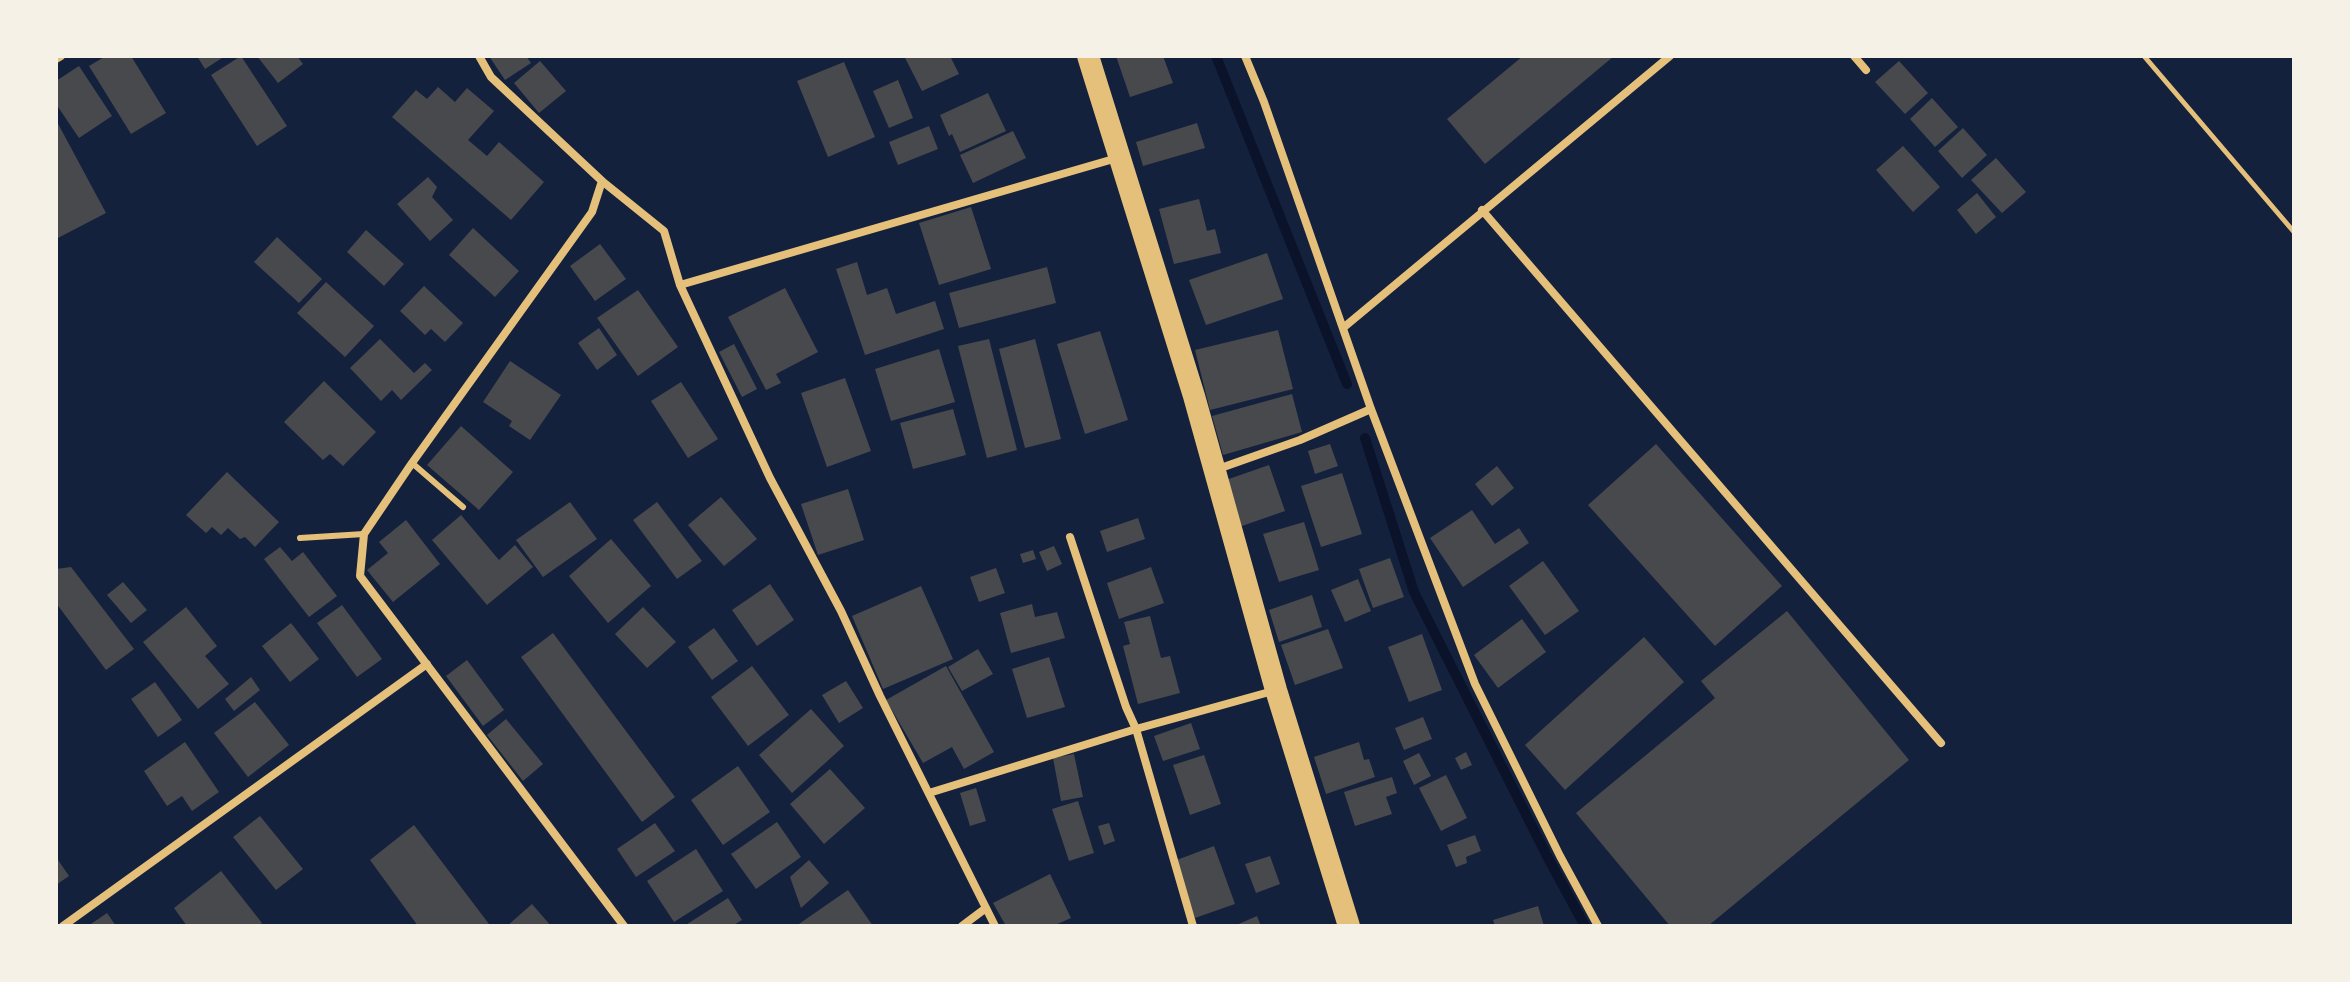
<!DOCTYPE html>
<style>
body{margin:0}
#map{position:relative;width:2350px;height:982px;overflow:hidden;background:#14213d;font-family:Jost,sans-serif}
canvas{display:block}
.frame{position:absolute;inset:0;border:58px solid #f6f1e7;pointer-events:none}
</style>
<div id="map">
<canvas width="2350" height="982"></canvas>
<div class="frame"></div>
</div>
<script>
const ctx = document.querySelector('canvas').getContext('2d');
ctx.lineJoin = 'round';
function strokePath(path, color, width, dash) { ctx.strokeStyle = color; ctx.lineWidth = width; ctx.lineCap = dash ? 'butt' : 'round'; ctx.setLineDash(dash || []); ctx.stroke(path); }
function fillPath(path, color) { ctx.fillStyle = color; ctx.fill(path, 'evenodd'); }
const stream = new Path2D(`
 M1216,56L1347,384
 M1365,438L1414,592L1547,856L1585,926`);
const building = new Path2D(`
 M106,56H131L166,113L131,134L89,66Z
 M197,56H225L205,69Z
 M241,56L287,126L257,146L211,75Z
 M257,56H297L303,64L278,83Z
 M489,56H526L531,63L505,80Z
 M904,56H950L959,74L922,91Z
 M1116,56H1163L1173,83L1130,97Z
 M1523,56H1614L1485,164L1447,119Z
 M540,61L566,91L539,113L514,83Z
 M1899,61L1928,93L1905,114L1875,82Z
 M844,62L875,137L828,157L797,81Z
 M79,66L112,116L79,138L56,104V81Z
 M898,80L913,118L889,128L873,91Z
 M438,87L455,102L467,88L494,111L468,140L487,156L499,142L544,182L511,220L392,117L416,90L427,99Z
 M988,93L1006,131L960,152L952,134L949,136L940,115Z
 M1932,98L1958,127L1935,147L1910,119Z
 M56,120L106,213L56,239Z
 M1197,123L1205,148L1143,166L1136,142Z
 M929,126L938,149L898,165L889,142Z
 M1963,128L1987,155L1962,178L1938,151Z
 M1013,131L1026,158L973,183L960,155Z
 M1903,146L1940,187L1913,212L1876,170Z
 M1996,158L2026,192L2002,213L1971,180Z
 M428,177L437,187L432,197L453,220L430,241L397,204Z
 M1977,193L1996,217L1976,234L1957,210Z
 M1199,199L1207,231L1215,229L1221,253L1174,264L1159,209Z
 M971,207L991,269L939,285L919,223Z
 M473,228L519,271L495,297L449,255Z
 M366,230L404,264L384,286L347,252Z
 M277,237L322,279L299,303L254,262Z
 M600,244L626,279L595,301L570,266Z
 M1267,253L1283,299L1206,325L1189,280Z
 M857,262L867,295L887,288L896,314L935,301L944,329L865,355L836,269Z
 M1047,267L1056,303L959,328L949,293Z
 M326,282L374,326L345,357L297,313Z
 M424,286L463,323L445,342L431,329L425,335L400,311Z
 M785,288L818,352L776,374L781,383L766,390L728,317Z
 M638,290L678,347L638,376L597,318Z
 M599,328L617,355L597,370L578,343Z
 M1278,330L1293,389L1210,410L1195,350Z
 M1100,331L1128,420L1085,434L1057,344Z
 M380,339L414,373L425,363L432,370L401,400L392,390L381,401L350,368Z
 M989,339L1017,450L987,458L958,346Z
 M1035,339L1061,439L1025,448L999,349Z
 M734,344L757,389L742,397L719,352Z
 M939,349L955,402L891,421L875,369Z
 M510,361L561,395L530,440L509,426L512,421L483,402Z
 M845,378L871,451L827,467L801,393Z
 M324,381L376,432L343,466L330,454L323,460L284,422Z
 M681,382L718,439L688,458L651,401Z
 M1292,394L1302,432L1223,455L1212,416Z
 M953,409L966,455L913,469L900,423Z
 M461,426L513,472L479,510L427,465Z
 M1330,444L1338,466L1315,474L1308,451Z
 M1656,444L1782,586L1715,646L1588,505Z
 M1269,465L1285,511L1239,527L1223,481Z
 M1497,466L1514,488L1492,506L1475,484Z
 M227,472L279,522L255,547L245,537L240,539L228,528L221,535L212,527L206,533L186,515Z
 M1342,473L1362,534L1321,547L1301,486Z
 M848,489L864,540L818,555L801,504Z
 M721,497L757,539L724,566L688,525Z
 M570,502L597,539L543,577L516,540Z
 M657,502L702,561L677,579L633,520Z
 M1472,510L1495,544L1519,528L1529,543L1463,587L1430,538Z
 M461,515L499,560L515,545L533,567L487,605L432,540Z
 M1138,518L1145,539L1107,552L1100,531Z
 M406,520L440,564L393,602L367,570L388,553L379,542Z
 M1304,522L1319,570L1279,582L1263,534Z
 M611,539L651,586L608,623L569,576Z
 M1054,546L1062,564L1047,571L1039,552Z
 M280,547L292,561L303,552L337,596L309,617L264,559Z
 M1033,550L1036,559L1023,563L1020,554Z
 M1390,558L1404,597L1373,608L1359,569Z
 M1543,561L1579,611L1545,635L1509,586Z
 M71,567L134,649L106,670L56,603V569Z
 M1151,567L1164,603L1119,619L1107,583Z
 M996,568L1005,593L979,602L970,577Z
 M1358,579L1371,611L1345,622L1331,590Z
 M123,582L147,610L131,623L107,595Z
 M770,584L794,620L757,646L732,610Z
 M921,586L953,659L883,689L852,616Z
 M1312,595L1322,627L1279,642L1269,610Z
 M1032,604L1035,617L1057,612L1065,638L1011,653L1000,613Z
 M342,605L382,659L357,677L317,623Z
 M186,607L217,646L205,656L229,684L198,709L143,642Z
 M643,607L676,642L647,668L615,634Z
 M1787,611L1909,760L1708,926H1670L1576,813L1715,698L1701,681Z
 M1150,616L1161,658L1170,656L1180,693L1138,704L1123,646L1130,644L1124,622Z
 M1522,619L1546,652L1498,688L1474,655Z
 M291,623L319,659L290,682L262,646Z
 M714,628L738,661L712,680L688,647Z
 M1328,629L1343,668L1295,685L1281,645Z
 M553,633L675,797L642,822L521,657Z
 M1422,634L1442,690L1409,702L1388,647Z
 M1644,637L1684,682L1565,790L1525,745Z
 M978,649L993,674L962,691L948,667Z
 M1049,657L1065,707L1027,718L1012,669Z
 M467,660L504,710L483,726L446,676Z
 M752,666L789,715L748,746L711,697Z
 M946,666L994,752L964,769L952,747L923,763L886,700Z
 M251,677L260,690L234,711L225,699Z
 M846,681L863,708L839,723L822,695Z
 M155,682L182,720L158,737L131,699Z
 M255,702L289,745L248,777L214,733Z
 M811,709L844,746L792,793L759,755Z
 M1423,717L1432,739L1404,750L1395,728Z
 M506,719L543,764L523,781L487,735Z
 M1191,723L1200,749L1163,761L1154,736Z
 M185,742L219,792L192,811L182,796L167,806L144,771Z
 M1359,742L1364,760L1369,759L1375,777L1326,794L1314,757Z
 M1466,752L1472,765L1461,770L1455,758Z
 M1419,753L1431,776L1414,785L1403,761Z
 M1074,754L1083,797L1061,801L1053,758Z
 M1204,755L1221,804L1190,815L1173,765Z
 M738,766L770,812L723,845L691,800Z
 M830,769L865,808L824,844L790,804Z
 M1446,775L1467,818L1441,831L1419,788Z
 M1392,777L1397,793L1386,797L1392,814L1355,826L1344,792Z
 M976,788L986,821L970,826L960,793Z
 M1078,801L1094,853L1069,861L1052,809Z
 M260,816L303,869L276,890L233,837Z
 M777,822L801,857L756,889L731,854Z
 M655,823L675,851L636,877L617,849Z
 M1109,823L1115,841L1104,845L1098,826Z
 M414,825L489,924L486,926H418L370,860Z
 M1475,835L1481,851L1466,857L1467,863L1456,867L1447,845Z
 M1214,846L1235,904L1195,918L1174,861Z
 M696,849L723,891L674,922L647,881Z
 M1270,856L1280,884L1256,893L1245,864Z
 M56,857L69,876L56,885Z
 M809,860L829,883L801,908L790,877Z
 M221,871L262,923L258,926H187L174,908Z
 M1050,874L1071,918L1053,926H1006L993,903Z
 M848,890L873,926H796Z
 M728,898L742,920L732,926H684Z
 M532,904L551,926H507Z
 M1538,906L1544,926H1495L1493,920Z
 M107,913L116,926H88Z
 M1257,916L1261,926H1234Z`);
const path = new Path2D(`
 M2144,56L2294,232`);
const service = new Path2D(`
 M412,463L463,507
 M300,538L364,534`);
const minor = new Path2D(`
 M479,56L491,77L602,181L664,231L680,285L770,478L841,611L880,696L995,926
 M1245,56L1264,102L1371,409L1475,684L1560,856L1598,926
 M1854,56L1866,70
 M56,59L61,56
 M602,181L592,212L412,463L364,534L360,576L624,926
 M1482,210L1941,743
 M680,285L1117,158
 M1343,328L1670,56
 M1215,470L1300,440L1371,409
 M1070,537L1126,707L1136,729L1193,926
 M929,793L1136,729L1273,691
 M63,926L427,664
 M962,926L986,908`);
const trunk = new Path2D(`
 M1088,56L1194,396L1276,690L1349,926`);
strokePath(stream, '#0b132b', 10);
fillPath(building, '#48494c');
strokePath(path, '#e5c07b', 5);
strokePath(service, '#e5c07b', 6);
strokePath(minor, '#e5c07b', 8);
strokePath(trunk, '#e5c07b', 22);
</script>
